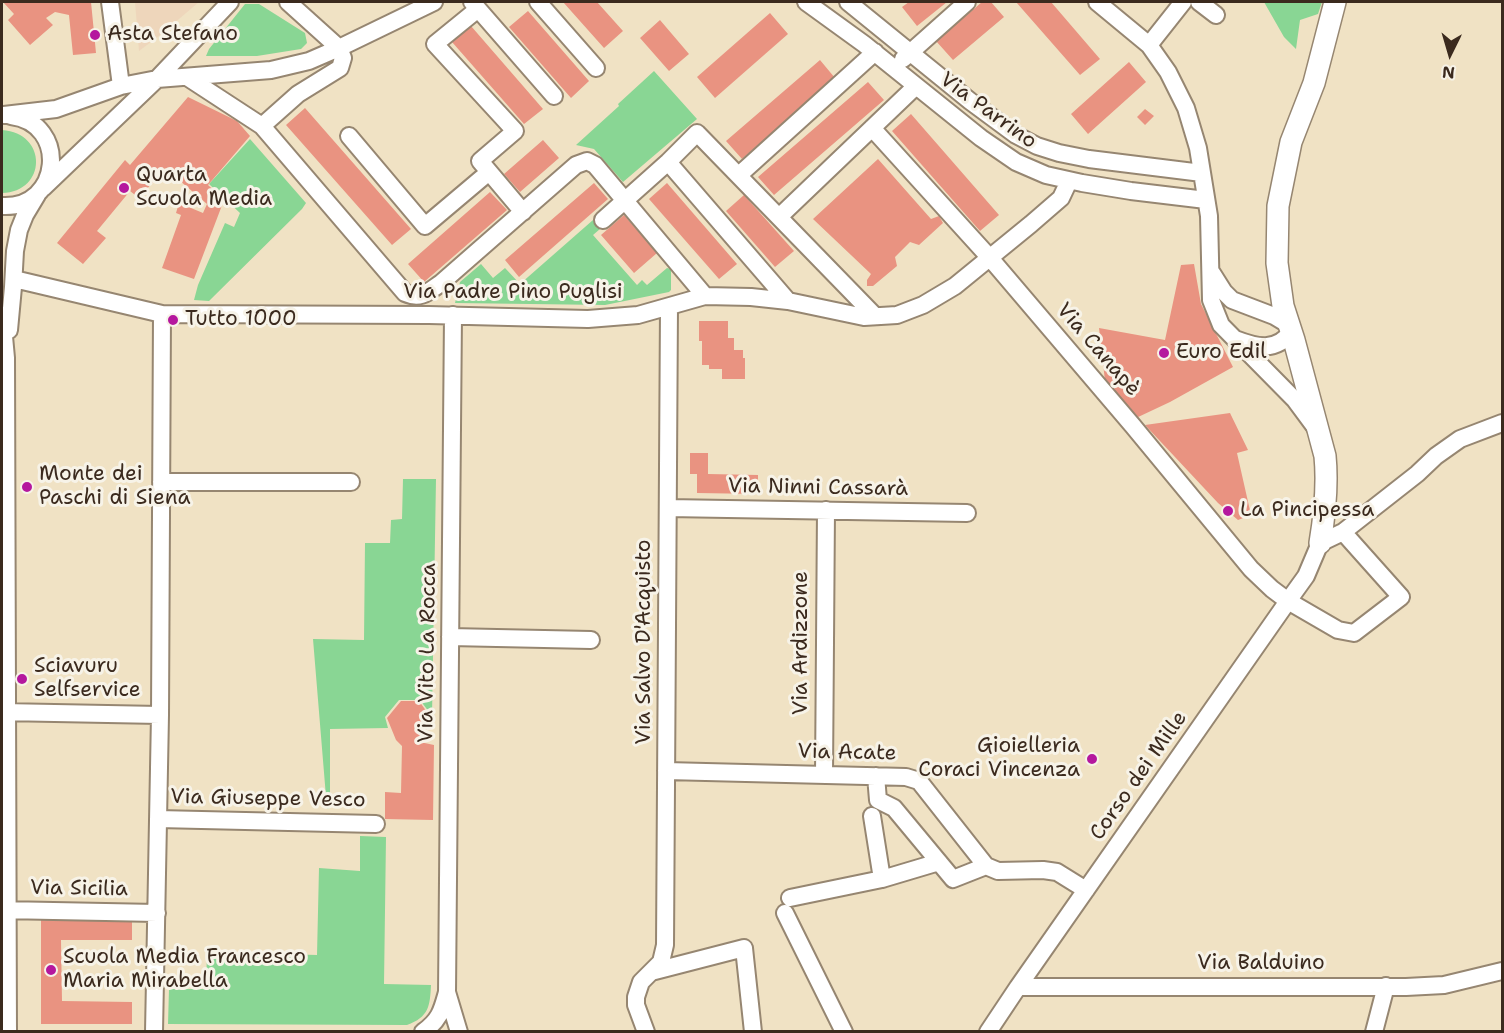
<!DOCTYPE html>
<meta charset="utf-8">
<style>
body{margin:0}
#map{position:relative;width:1504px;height:1033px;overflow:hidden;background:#f0e2c4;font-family:"Shantell Sans",sans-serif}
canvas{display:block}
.frame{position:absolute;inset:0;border:3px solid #3b2a1e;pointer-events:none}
.north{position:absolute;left:1420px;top:24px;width:60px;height:60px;-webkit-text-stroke:4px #f7f3e8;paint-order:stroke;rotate:185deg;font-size:16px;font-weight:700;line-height:24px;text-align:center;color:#3b2a1e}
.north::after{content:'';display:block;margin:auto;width:21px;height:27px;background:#3b2a1e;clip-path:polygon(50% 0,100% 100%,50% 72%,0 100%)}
</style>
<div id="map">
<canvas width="1504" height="1033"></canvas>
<div class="frame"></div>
<div class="north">N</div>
</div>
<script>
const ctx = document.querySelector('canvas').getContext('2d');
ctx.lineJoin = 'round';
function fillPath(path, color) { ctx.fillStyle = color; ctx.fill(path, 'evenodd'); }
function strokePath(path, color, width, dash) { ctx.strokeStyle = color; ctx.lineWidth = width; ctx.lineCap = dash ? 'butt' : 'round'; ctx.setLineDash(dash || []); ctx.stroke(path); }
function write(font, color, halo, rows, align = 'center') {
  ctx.font = font + ' "Shantell Sans",sans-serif'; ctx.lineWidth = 6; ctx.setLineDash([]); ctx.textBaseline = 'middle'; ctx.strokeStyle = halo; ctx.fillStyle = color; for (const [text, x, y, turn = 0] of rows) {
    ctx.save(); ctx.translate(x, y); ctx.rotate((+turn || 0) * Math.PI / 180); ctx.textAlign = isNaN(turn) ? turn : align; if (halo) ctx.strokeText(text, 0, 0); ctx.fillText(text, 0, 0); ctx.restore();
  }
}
const built = new Path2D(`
 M135,2H199L159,36L139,51Z`);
const green = new Path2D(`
 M1264,2H1322L1318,14L1300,20L1296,49L1284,37Z
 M245,4H259L305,33L307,43L301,49L257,56H206L209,49Z
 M654,71L697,119L623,182L594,149L576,145L619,106L618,104Z
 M2,130C48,133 47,192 2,193Z
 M250,139L306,203L302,209L209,301L194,300L198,285L225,223L234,227L240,213L209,184Z
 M593,220L600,229L593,235L637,285L642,280L647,285L667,268L671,269V290L669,292L605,305L455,303L460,282L481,264L493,278L505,268L520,284Z
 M403,479H436L432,716L420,700H399L385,717L388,728L330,729V808L327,809L313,639L364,640L365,543H390L391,520L402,519Z
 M360,836L386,837L384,984L431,985C430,1006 429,1017 407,1025L168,1024L169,989H206L207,952L317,955L319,868L360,871Z`);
const building = new Path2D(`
 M3,2H91L96,53L73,55L69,15L55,12L46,18L53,25L30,45L8,20L14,14Z
 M563,2H597L623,31L604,48Z
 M909,2H947L917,26L902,7Z
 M982,2H991L1004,17L953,60L936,41Z
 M1016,2H1051L1100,59L1080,75Z
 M528,11L589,81L571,98L509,27Z
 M770,13L788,34L715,98L697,77Z
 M660,20L689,54L669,71L640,38Z
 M471,26L543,109L524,124L452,42Z
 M820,60L835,78L742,159L726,141Z
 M1129,62L1146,82L1088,134L1071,114Z
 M868,82L884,100L774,195L758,177Z
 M188,97L237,121L250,136L208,185L224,200L194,279L162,268L181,215L176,213L179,203L203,213L207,204L165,168L139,198L130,191L97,231L106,238L83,264L57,243L125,160L130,165Z
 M305,108L411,229L392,245L286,125Z
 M1145,109L1154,116L1145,125L1137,117Z
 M911,114L999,215L980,231L892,131Z
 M543,140L559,158L520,192L504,174Z
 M878,159L931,219L939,216L943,223L919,245L910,242L895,257L897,266L873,286H867V280L871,274L813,219Z
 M594,183L608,199L519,277L505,260Z
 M667,183L737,264L719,279L649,199Z
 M490,192L507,210L424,282L408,264Z
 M744,195L794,251L775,267L726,211Z
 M624,215L657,253L634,273L601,235Z
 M1194,264L1201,304L1233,367L1170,402L1136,418L1105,381L1099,328L1165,340L1181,265Z
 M699,321H728V338H734V350H743V358H745V379H722V369H709V365H702V341H699Z
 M1230,413L1248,450L1237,453L1251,515L1238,520L1218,503L1145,425Z
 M690,453H708V474L758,475V494L697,493V474H690Z
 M401,701H419L432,719L420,742L434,745L433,820L385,819V792L401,793L402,746L396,740L387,718Z
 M41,918L132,919V940H61L62,1001L132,1002V1024H41Z`);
const minor = new Path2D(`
 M110,2L121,86
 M472,2L554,96
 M538,2L596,68
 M806,2L864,44L981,138L1016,162L1046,175L1082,183L1131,191L1206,200
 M848,2L970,101L1016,135L1037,146L1059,153L1089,159L1202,173
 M1097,2L1149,45L1168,72L1186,108L1198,148L1209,216L1211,300L1221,325L1295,400L1315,427
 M1199,2L1216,15
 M478,9L435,44L515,131L480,161L523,212
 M1149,45L1183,2
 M903,59L967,2
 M187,77L262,126L405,293C421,300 428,292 441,283L576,165L587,161L595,165L705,296
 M4,115L56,109L121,86L157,79L271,70L309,61L339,48L434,2
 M262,126L298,94L340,68L343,58L339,48L288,2
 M872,128L990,258L1133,426L1251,569L1272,589L1288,601L1338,630L1354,633L1401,597L1343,532L1320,543L1306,576L1288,601L1018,987L988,1032
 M349,136L425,226L489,172
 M668,162L788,301
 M739,175L875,52
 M43,188L157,79L230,2
 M2,206C62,209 69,123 11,116
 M779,217L916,86
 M603,220L668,162L697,133L875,316
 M1212,273L1224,292L1232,300L1274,316L1289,325
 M14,279L162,314L429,315L588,319L638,315L705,296L751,297L788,301L864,317L897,315L923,305L955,286L1031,224L1061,198L1069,181
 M2,315L6,358L8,1032
 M9,330L13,287L15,251L19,230L25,215L37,195
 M1235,339C1256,347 1276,353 1292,331
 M161,482H351
 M668,508L967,513
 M1343,532L1417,474L1436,456L1460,439L1502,423
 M450,637L591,640
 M2,712L160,715
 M666,771L906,777L919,781L986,866L998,871L1043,870L1057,872L1086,890
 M824,775L826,510
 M876,776L878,800L894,808L953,879L986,866
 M872,816L882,879
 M158,819L376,824
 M790,898L882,879L939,862
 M2,910L157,913
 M785,913L844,1032
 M651,972L744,948L753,1032
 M1018,987H1406L1444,985L1502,971
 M447,992L459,1032
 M154,1032L160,715L162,314
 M423,1032C440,1020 442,1010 447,992L453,315
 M646,1032L636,1005V997L641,982L661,962L665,945L669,307
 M1374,1032L1386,986`);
const major = new Path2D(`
 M1320,543C1325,513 1328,486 1325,456L1294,340L1283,306L1277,263L1278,206L1291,142L1314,83L1335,2`);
const markers = [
 [95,35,6,"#b5179e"],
 [124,188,6,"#b5179e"],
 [173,320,6,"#b5179e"],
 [1164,353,6,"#b5179e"],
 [27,487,6,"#b5179e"],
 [1228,511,6,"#b5179e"],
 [22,679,6,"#b5179e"],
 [1092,759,6,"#b5179e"],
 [51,970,6,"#b5179e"]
];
const poiNames = [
 ["Asta Stefano",107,35],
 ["Quarta",136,176],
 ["Scuola Media",136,200],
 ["Tutto 1000",185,320],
 ["Euro Edil",1176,353],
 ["Monte dei",39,475],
 ["Paschi di Siena",39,499],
 ["La Pincipessa",1240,511],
 ["Sciavuru",34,667],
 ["Selfservice",34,691],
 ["Gioielleria",1080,747,"right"],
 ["Coraci Vincenza",1080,771,"right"],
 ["Scuola Media Francesco",63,958],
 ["Maria Mirabella",63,982]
];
const streetNames = [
 ["Via Parrino",988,111,36],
 ["Via Padre Pino Puglisi",513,293],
 ["Via Canapè",1098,350,49],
 ["Via Ninni Cassarà",818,488,1],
 ["Via Salvo D'Acquisto",645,642,-90],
 ["Via Ardizzone",802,643,-90],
 ["Via Vito La Rocca",428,653,-89],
 ["Via Acate",847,753,1],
 ["Corso dei Mille",1139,776,-55],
 ["Via Giuseppe Vesco",268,799,1],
 ["Via Sicilia",79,889,1],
 ["Via Balduino",1261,964]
];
fillPath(built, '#eed6bb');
fillPath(green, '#89d694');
fillPath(building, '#e99381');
strokePath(minor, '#968671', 20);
strokePath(major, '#968671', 24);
strokePath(minor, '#fff', 16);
strokePath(major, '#fff', 21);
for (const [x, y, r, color] of markers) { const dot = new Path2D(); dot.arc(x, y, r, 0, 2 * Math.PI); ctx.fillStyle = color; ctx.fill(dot); strokePath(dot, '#f7f3e8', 2); }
write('21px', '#3b2a1e', '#f7f3e8', poiNames, 'left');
write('21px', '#3b2a1e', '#f7f3e8', streetNames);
</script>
